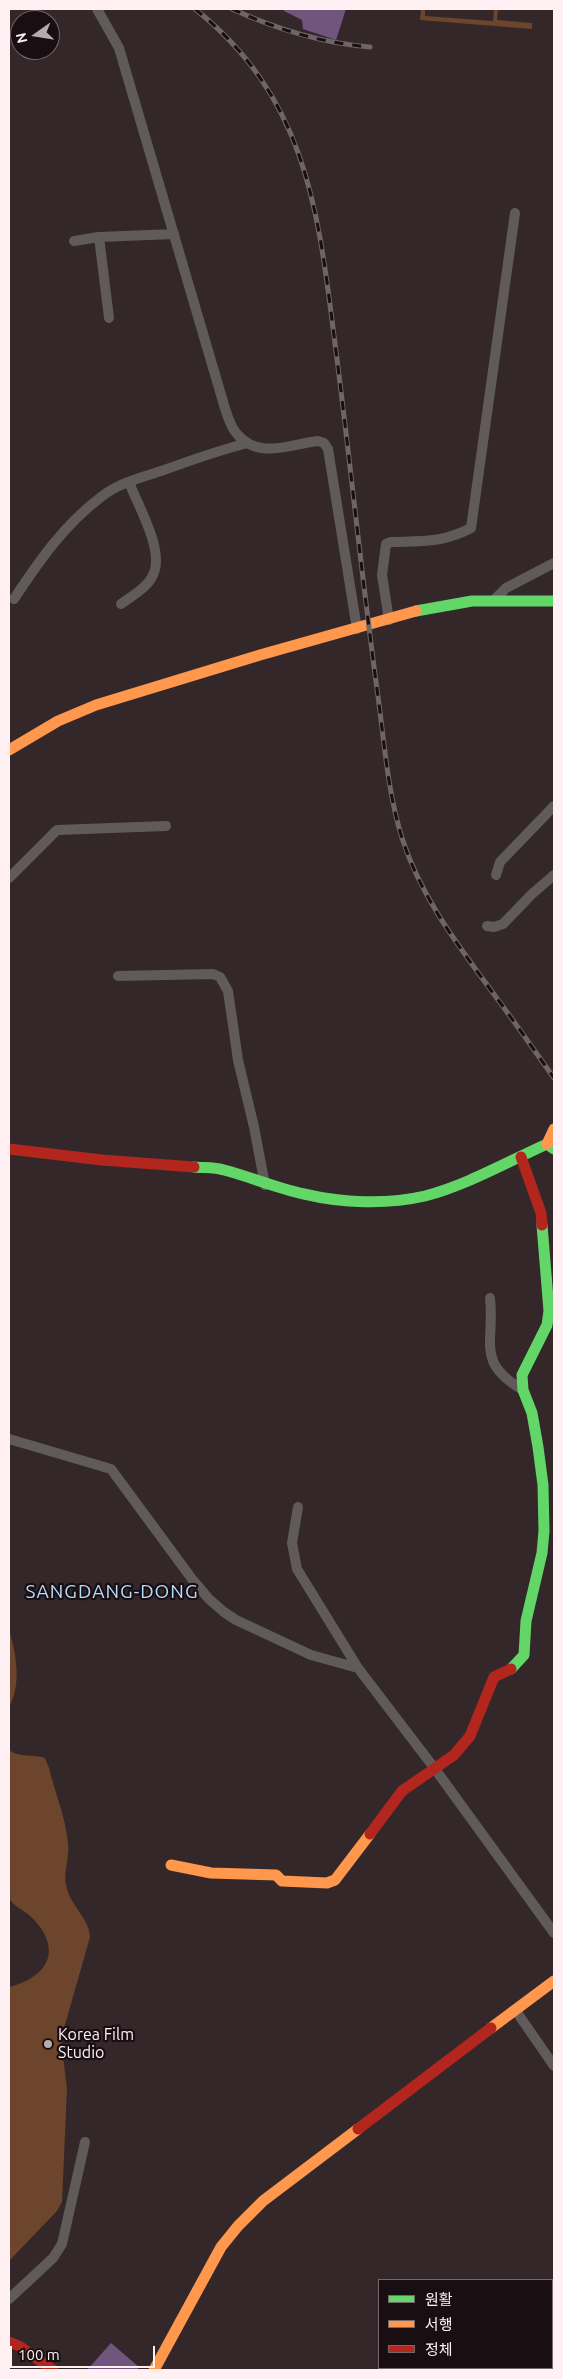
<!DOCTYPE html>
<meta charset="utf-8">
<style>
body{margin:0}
#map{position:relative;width:563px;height:2379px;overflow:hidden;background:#33272a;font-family:Ubuntu,"Noto Sans KR",sans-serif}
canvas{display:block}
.frame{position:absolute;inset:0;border:10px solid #fef0f3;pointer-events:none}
.legend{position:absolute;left:378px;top:2279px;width:175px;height:90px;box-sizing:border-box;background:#190e11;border:1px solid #75686b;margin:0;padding:6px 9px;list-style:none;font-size:15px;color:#fef0f3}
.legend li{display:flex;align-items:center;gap:10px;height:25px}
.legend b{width:25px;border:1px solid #75686b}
.north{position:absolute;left:10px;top:10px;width:50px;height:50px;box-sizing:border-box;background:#190e11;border:1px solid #75686b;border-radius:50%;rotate:257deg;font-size:14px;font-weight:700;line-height:20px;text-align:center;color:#fef0f3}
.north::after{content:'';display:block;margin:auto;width:18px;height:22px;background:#b7aaad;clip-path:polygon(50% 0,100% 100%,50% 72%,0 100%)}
.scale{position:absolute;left:10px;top:2346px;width:145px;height:22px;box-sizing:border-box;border:2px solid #fef0f3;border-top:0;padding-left:6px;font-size:15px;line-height:18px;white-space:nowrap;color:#fef0f3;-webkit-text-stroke:4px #190e11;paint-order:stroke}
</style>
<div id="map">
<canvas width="563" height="2379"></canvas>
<div class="frame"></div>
<ul class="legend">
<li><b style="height:6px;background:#63d668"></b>원활</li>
<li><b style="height:6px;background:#ff974d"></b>서행</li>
<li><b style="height:6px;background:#b3261e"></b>정체</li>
</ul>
<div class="north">N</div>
<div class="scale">100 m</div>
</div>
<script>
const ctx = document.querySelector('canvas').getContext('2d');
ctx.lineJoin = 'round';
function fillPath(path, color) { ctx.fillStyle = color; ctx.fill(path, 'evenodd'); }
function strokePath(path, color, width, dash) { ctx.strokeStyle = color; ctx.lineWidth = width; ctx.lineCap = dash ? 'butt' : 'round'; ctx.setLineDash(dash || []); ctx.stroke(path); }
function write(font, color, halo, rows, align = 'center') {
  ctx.font = font + ' Ubuntu,sans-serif'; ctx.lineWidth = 4.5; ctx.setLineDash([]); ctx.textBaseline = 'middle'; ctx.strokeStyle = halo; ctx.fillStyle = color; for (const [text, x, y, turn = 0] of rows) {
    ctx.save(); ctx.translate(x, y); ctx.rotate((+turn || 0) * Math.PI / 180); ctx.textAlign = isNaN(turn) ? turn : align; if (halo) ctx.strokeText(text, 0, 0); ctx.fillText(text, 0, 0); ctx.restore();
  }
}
const forest = new Path2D(`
 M421,9H425V16L493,21L494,9H498L497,20L532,23V29L420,20Z
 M9,1630C16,1652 22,1685 9,1707Z
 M9,1750C19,1758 33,1754 45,1758L49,1768C55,1793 66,1818 68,1843C70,1859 62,1874 67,1889C72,1907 89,1918 90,1937L61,2039L67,2089L62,2202L57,2211L9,2261V1987C21,1984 33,1979 42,1969C57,1951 45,1929 29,1915C22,1909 14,1907 9,1898Z`);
const water = new Path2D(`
 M284,9H346L336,40L303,29L302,20L284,11Z
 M111,2343L139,2367L137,2370H87Z`);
const street = new Path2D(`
 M97,9L119,48L224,405C227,414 230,427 237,434C259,460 290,444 318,441L324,443L328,449L357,629
 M99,237L109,318
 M74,241L99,237L174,234
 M14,599C39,561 64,525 101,497C118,483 143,477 164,470C192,460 219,450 248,443
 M493,601L506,588L554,563
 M121,604C132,596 148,587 153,575C165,551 138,506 129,482
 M389,620L382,575L386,544L391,542C423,541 442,543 471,528L515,213
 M496,875L500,862L554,806
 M9,878L57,830L166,826
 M487,926L494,927L503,924L532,894L554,875
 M118,976L213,974L220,977L228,991L238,1060L254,1127L265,1185
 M490,1298C495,1343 475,1362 523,1390
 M9,1439L111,1469L192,1579L209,1599L224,1612L236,1620L311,1655L358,1668L435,1769L554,1933
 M298,1507L292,1543L297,1569L358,1668
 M516,2011L554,2066
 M9,2299L53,2258L62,2244L85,2142`);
const fast = new Path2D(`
 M416,611L472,601H554
 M194,1167C203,1168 215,1167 224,1170C251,1177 276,1188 304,1194C342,1203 386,1205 425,1196C467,1185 507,1162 547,1144L554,1149
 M511,1669L524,1655L526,1621L542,1553L544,1531L543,1485L538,1447L532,1413L523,1390L522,1375L547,1325L549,1311L542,1225`);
const slow = new Path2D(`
 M9,750L58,721L96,705L260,655L416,611
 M547,1144L554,1129
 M171,1865L211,1873L276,1875L282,1881L327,1883L335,1880L370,1834
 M491,2028L554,1981
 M154,2370L221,2247L238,2226L263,2201L358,2129`);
const jam = new Path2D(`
 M9,1149L102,1160L194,1167
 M521,1157L541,1213L542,1225
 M370,1834L402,1791L454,1755L470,1736L494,1677L511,1669
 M358,2129L491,2028
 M9,2342L19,2346L53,2370`);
const rail = new Path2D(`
 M195,9C312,102 319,222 337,359C351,469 362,579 377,689C384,738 387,790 402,838C421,897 457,944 493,993C514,1021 534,1050 554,1078
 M232,9C276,29 321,43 370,47`);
const markers = [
 [48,2044,5,"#b7aaad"]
];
const poiNames = [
 ["Korea Film",58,2035],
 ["Studio",58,2053]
];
const quarterNames = [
 ["SANGDANG-DONG",112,1592]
];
fillPath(forest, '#6d442c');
fillPath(water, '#72557d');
strokePath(street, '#605b5a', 10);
strokePath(fast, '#63d668', 11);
strokePath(slow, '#ff974d', 11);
strokePath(jam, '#b3261e', 11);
strokePath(rail, '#6e6666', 5);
strokePath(rail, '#190e11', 3, [9]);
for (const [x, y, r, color] of markers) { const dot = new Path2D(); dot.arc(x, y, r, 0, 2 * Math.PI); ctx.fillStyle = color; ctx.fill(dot); strokePath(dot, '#190e11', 2); }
write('16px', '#fef0f3', '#190e11', poiNames, 'left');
ctx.letterSpacing = '1px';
write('19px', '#b5dcfc', '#190e11', quarterNames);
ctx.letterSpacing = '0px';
</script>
